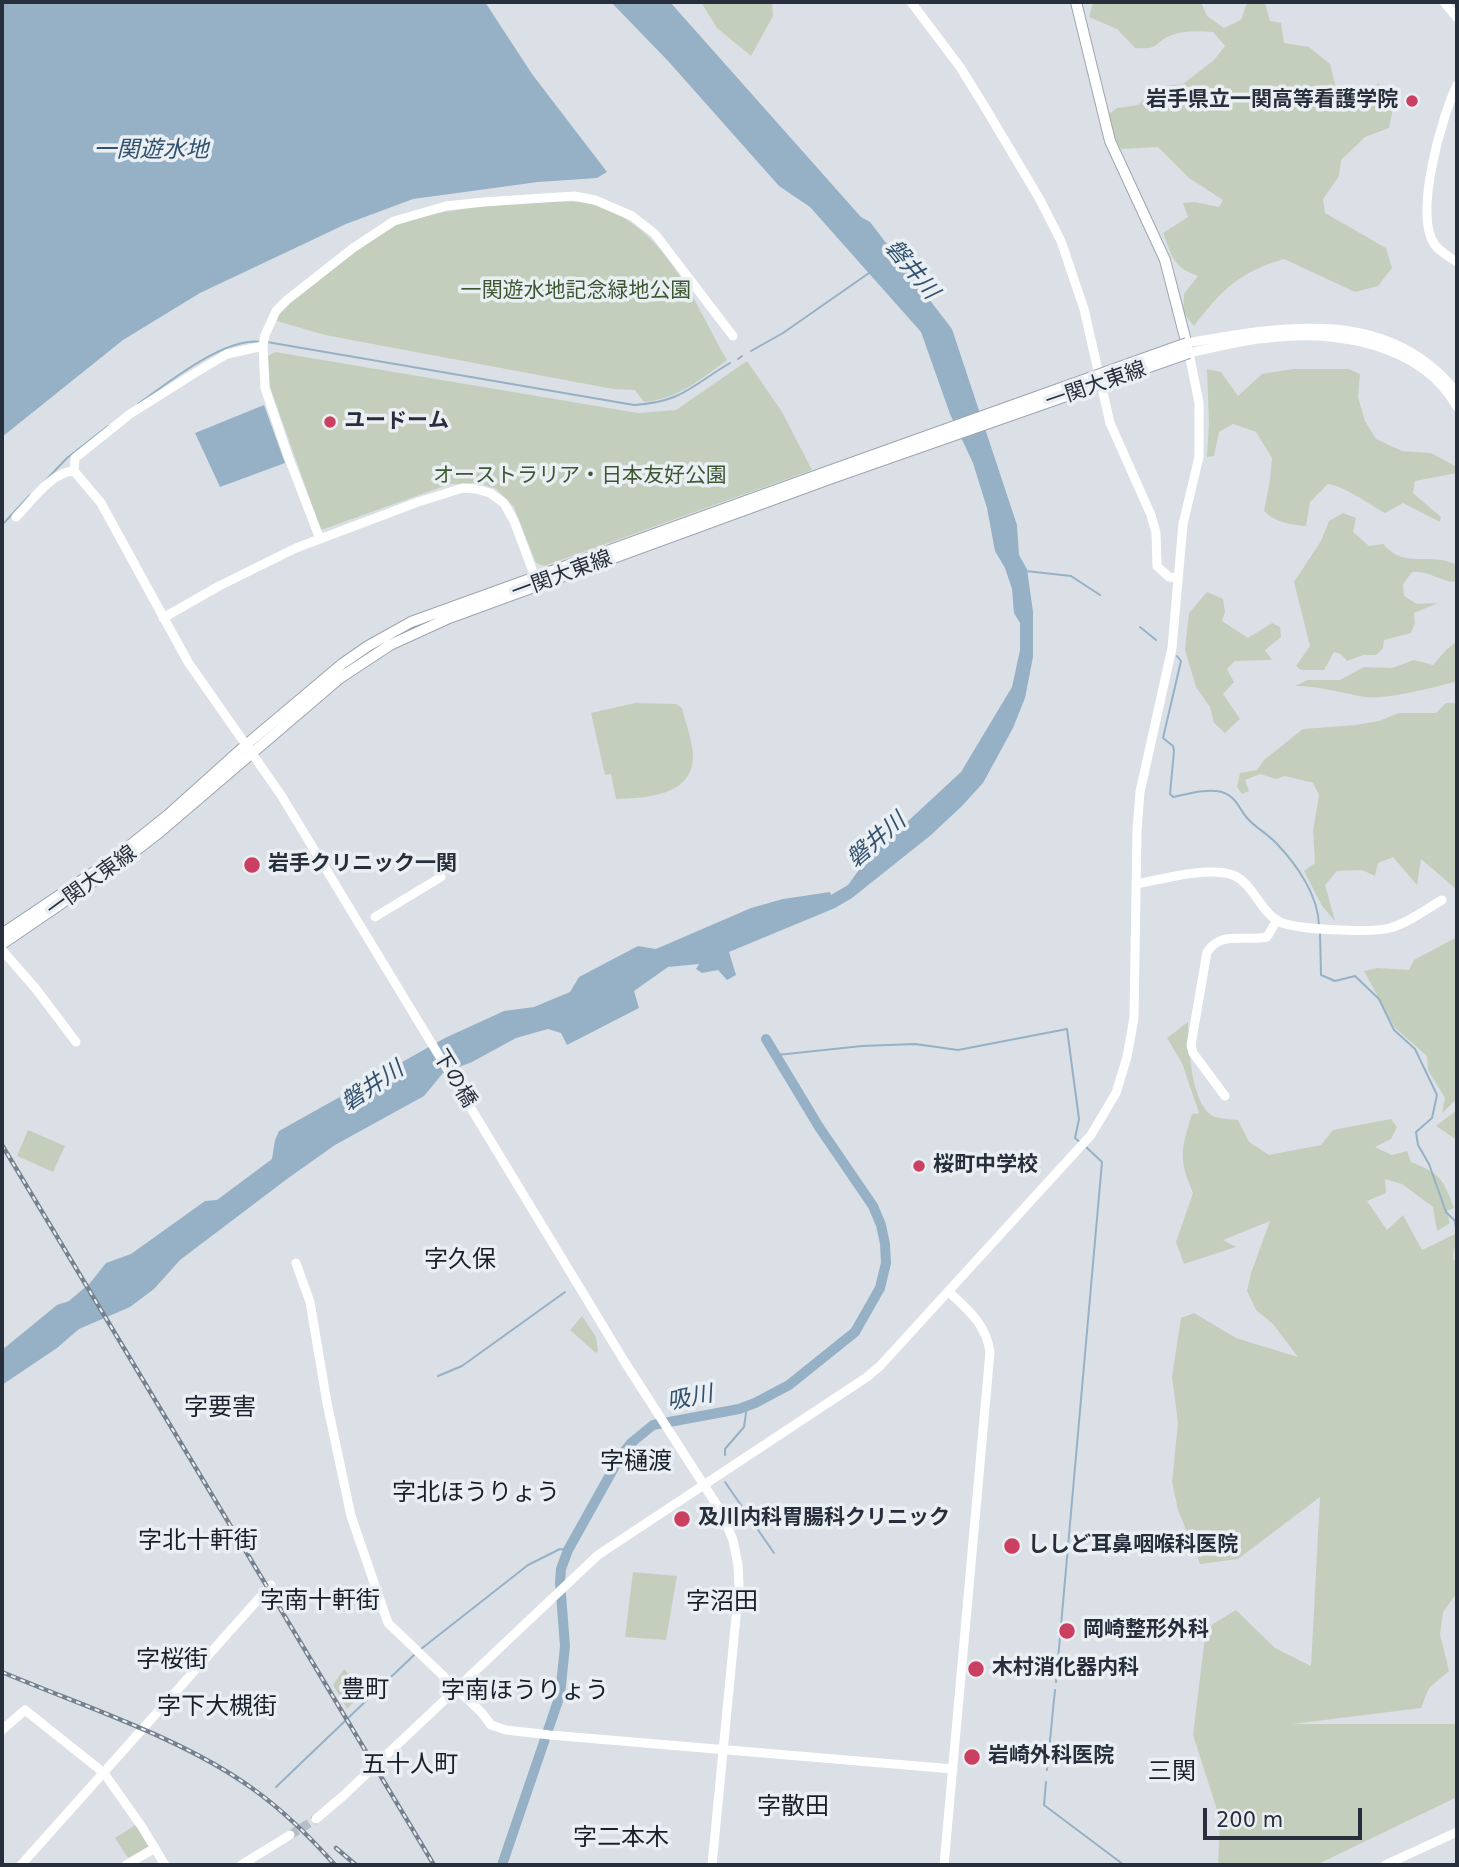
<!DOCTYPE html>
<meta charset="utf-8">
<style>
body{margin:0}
#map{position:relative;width:1459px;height:1867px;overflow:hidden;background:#dbe0e6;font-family:"DejaVu Sans",sans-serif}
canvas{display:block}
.frame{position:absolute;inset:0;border:4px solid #262f3b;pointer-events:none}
.scale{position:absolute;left:1203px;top:1808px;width:159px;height:32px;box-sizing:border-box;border:4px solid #262f3b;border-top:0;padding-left:9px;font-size:21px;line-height:24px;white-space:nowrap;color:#262f3b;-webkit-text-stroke:5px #eaeff3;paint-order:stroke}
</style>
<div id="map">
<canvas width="1459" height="1867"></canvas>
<div class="frame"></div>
<div class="scale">200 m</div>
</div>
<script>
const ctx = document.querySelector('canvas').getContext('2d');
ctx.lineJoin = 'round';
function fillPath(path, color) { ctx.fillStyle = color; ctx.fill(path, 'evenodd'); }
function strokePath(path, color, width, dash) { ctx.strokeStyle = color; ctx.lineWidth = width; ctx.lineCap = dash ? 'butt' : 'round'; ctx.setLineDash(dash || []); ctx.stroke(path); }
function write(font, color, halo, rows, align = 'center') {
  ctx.font = font + ' "DejaVu Sans","Noto Sans JP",sans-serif'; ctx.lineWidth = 7; ctx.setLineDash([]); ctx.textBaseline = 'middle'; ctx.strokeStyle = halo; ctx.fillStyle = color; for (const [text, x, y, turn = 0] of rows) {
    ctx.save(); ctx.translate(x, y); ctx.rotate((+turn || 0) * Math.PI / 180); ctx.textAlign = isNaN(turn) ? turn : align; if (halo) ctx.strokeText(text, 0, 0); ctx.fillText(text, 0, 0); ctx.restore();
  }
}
const green = new Path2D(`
 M701,2H772L773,16L751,56L717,28Z
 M1093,2H1201L1207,16L1224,28L1241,20L1247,2H1265L1270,21L1281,23L1284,43L1309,47L1330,64L1337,92L1355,104H1369L1378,83L1394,104L1389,128L1365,137L1341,160L1339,176L1323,199L1325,213L1386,248L1392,268L1378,286L1355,292L1284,259C1240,272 1222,289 1194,326L1183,312L1184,294L1198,276C1171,266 1173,257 1163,233L1188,217L1183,203L1195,202L1219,207L1223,200L1189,178L1158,147L1121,149L1111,134L1109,114L1117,108L1138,105L1157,87L1183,84L1214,60L1225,46L1213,32C1199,31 1186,30 1172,35C1152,43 1161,50 1135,48L1117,29L1089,17Z
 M521,203C541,203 571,199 590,204C663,221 694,302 727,360C701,379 678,399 644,402L635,390L613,389L325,335L277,321L278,312L382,231C426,210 473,208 521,203Z
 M275,352L638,413L676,410L747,361L782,412L812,470L544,566L536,563L514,507L496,489L480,483L450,484L321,530L270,387L268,356Z
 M1207,369L1221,372L1238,396L1262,374L1293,369H1349L1360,374L1358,397L1365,421L1376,439L1402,451L1431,453L1457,467V473L1415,481L1413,493L1441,517L1440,522L1403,503L1385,513C1369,504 1344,486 1328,484L1310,502L1306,526C1291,525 1274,522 1264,511L1270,480L1272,458L1256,432L1233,424L1219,432L1214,456L1207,457L1209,423Z
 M1343,513L1356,518L1353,532L1369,546L1383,544C1405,570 1431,551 1457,565V581C1446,585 1429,570 1412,572L1403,584L1404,596L1417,604L1438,603L1414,613L1415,623L1411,633L1384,640L1383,648L1376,655H1363L1347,661L1341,654L1334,652L1324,670H1301L1296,666L1310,646L1294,582L1321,541L1329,521Z
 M1207,592L1223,599L1225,612L1222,621L1248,638L1272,623L1280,627L1281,637L1265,650L1272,660L1235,661L1227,669L1234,682L1223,694L1240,719L1225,733L1214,723L1210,707L1196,687L1185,650L1189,613Z
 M1457,641V681C1439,687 1383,700 1365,697C1341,693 1320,686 1295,686L1308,680H1340L1364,667L1392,668L1414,660L1433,665L1446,650Z
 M635,703L676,704L682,708C685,722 693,741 693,756C693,796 646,798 616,799L611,774L605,775L591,713Z
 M1446,703H1457V890L1421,859L1417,885L1393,857L1378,863L1375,876L1362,870L1337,871L1325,885L1335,921L1322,906L1304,871L1315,863L1313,831L1319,795L1313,783L1285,776L1276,779L1260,774L1245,780L1249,791L1242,794L1237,787L1240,773L1257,770L1264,760L1303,729L1356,725L1379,721L1399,713H1436Z
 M1457,937V1057L1455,1058C1454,1072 1457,1084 1457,1099L1442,1113L1445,1098L1428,1070L1427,1056L1395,1028L1364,971L1377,968L1409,970L1414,960Z
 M1188,1022C1189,1045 1190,1106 1215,1117C1221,1119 1231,1119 1238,1120L1249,1142L1269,1155L1321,1145L1333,1130L1391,1119L1397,1127L1391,1139L1375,1147L1392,1155L1407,1151L1411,1162C1441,1174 1442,1177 1454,1208L1447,1211L1450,1223L1437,1231L1433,1207L1402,1184L1385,1179L1386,1193L1367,1201L1387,1230L1403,1215L1422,1250L1457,1233L1453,1258L1457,1264V1593L1443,1612L1440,1634L1449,1671L1429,1688L1421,1708L1292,1724H1457V1797L1316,1865H1218L1220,1819L1193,1735L1205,1637L1213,1624L1236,1610L1275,1648L1311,1666L1320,1497L1238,1559L1200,1564L1178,1510L1172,1482L1178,1423L1172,1377L1181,1318L1194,1313L1236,1338L1298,1357L1273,1324L1256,1310L1247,1291L1251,1273L1270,1221L1223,1240L1236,1247L1184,1264L1176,1242L1193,1193C1178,1157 1181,1151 1192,1114L1199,1113L1182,1063L1167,1038Z
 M1457,1110V1140L1436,1126Z
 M28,1130L65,1146L53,1172L17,1156Z
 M582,1316L596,1337L598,1351L596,1353L570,1330Z
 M633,1572L677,1576L666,1640L625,1637Z
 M344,1669L366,1690L347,1709L333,1685Z
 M137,1824L152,1847L130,1861L115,1838Z`);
const water = new Path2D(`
 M2,2H485L532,74L607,172L597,178L538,182L413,199L346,224L200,293L123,340L2,437Z
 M611,2H670L861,217L870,222L952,329L1017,525L1019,555L1027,569L1033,612V657L1025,698L1013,728L983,783L962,806L931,835L852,898L835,908L729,952L736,975L727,980L718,970L702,973L696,969L699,964L668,967L634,991L639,1008L567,1045L561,1033L548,1029L516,1038L472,1062L443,1073L424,1096L335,1145L287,1179L180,1260L154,1289L130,1307L79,1329L57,1348L2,1385V1350L57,1305L69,1301L90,1283L106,1263L131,1254L205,1201L217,1200L272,1159L275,1140L279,1131L445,1038L504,1011L534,1007L570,992L579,977L638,946L656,949L751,908L783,899L830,892L831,895L848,885L866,860L961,772L1012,687L1020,650V623L1014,613L1012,589L1005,568L995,551L987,508L973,463L950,414L921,332L810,207L779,186L669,62Z
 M264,405L285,463L220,487L195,433Z`);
const stream = new Path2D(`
 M267,342L634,405C682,402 691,386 730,363
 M751,351L783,333L869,273
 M738,359L742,356
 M138,404C168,383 225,336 262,342
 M44,482L67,458L108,426
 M2,525L30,495
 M1026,571L1071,576L1100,595
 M1140,627L1156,640
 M1177,656L1181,661L1163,738L1173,746L1174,751L1170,794L1173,797C1188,794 1206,788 1222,792C1237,797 1238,808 1248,819C1256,828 1268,834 1277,844C1297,865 1318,895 1319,925
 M1320,934L1321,975L1335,981L1355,976L1379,999L1394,1030L1415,1049L1437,1095L1432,1118L1416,1132L1418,1145L1429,1164L1446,1212L1455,1221L1457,1235
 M777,1055L862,1046L915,1044L958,1050L1067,1029L1079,1119L1075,1138L1081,1143
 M438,1376L462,1366L565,1292
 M725,1455V1449L744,1427L747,1406
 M725,1482L774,1553
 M421,1649L528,1565L560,1549L568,1550
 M1056,1682L1102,1162L1085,1146
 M1047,1770L1055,1690
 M1046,1782L1044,1805L1124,1865
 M276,1787L414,1655`);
const river = new Path2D(`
 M502,1865L560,1695L565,1646L560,1582L561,1569L568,1550L620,1457L631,1443L653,1425L739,1409L755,1403L789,1385L855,1332L880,1288L886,1263L885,1244L881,1225L873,1206L819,1127L766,1039`);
const secondaryTunnel = new Path2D(`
 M290,1835L316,1819`);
const secondary = new Path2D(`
 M911,2L960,67L983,104L1039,198L1061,241L1084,309L1110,423L1151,515L1156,533L1157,566L1169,577L1178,578
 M1444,2L1457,18
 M1457,85C1442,116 1413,215 1435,245C1440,252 1450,257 1457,262
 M1187,343C1282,326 1389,306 1457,393
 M74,471L75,458L130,414L195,373L227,354L263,346
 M16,517C31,502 51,472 74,471L101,503L188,662L281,795L626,1364L720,1510L733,1540L738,1565L739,1586L712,1865
 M320,539L288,456L265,388L263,346L265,335L276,311L287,300L353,248L394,221L446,206L483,202L574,196L595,200L632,216L655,234L733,336
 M163,618L219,586L296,548L418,502L463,488L476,489L490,493L504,503L514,521L535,577
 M1137,884C1163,879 1208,866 1233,875C1253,883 1259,910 1278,921C1293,930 1372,933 1390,928C1408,923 1425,910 1442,900
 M375,917L441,877
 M2,950L36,989L76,1042
 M1225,1096L1193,1053L1191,1045L1207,952C1222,930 1245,942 1267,937L1277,920
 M296,1263L310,1302L327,1403L351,1516L388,1623L482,1713L491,1725L506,1730L550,1735L953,1769
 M2,1730L25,1710L104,1773L142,1827L165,1865
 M316,1819L343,1796L598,1555L867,1377L880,1366L1091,1135L1116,1093L1127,1057L1134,1018L1137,830L1140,792L1172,648L1183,524L1199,457V403L1189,353C1215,348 1241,340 1268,338C1335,330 1421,343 1457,407
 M21,1865L271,1585
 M126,1865L155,1848
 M241,1865L290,1835
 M944,1865L990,1352C986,1324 968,1310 949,1292
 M1385,1865L1457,1832`);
const primary = new Path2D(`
 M1076,2L1110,141L1165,260L1188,349
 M2,934L112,860L168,815L247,744L342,664L368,646L411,622L829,471
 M2,944L116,866L161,831L340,678L390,645L449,618L832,478`);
const rail = new Path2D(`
 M2,1145L434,1865
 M2,1672C82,1706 183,1738 253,1789C284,1811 310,1837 335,1865
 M336,1848L356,1865`);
const primaryBridge = new Path2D(`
 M829,471L1187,343
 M832,478L1189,353`);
const markers = [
 [1412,101,7,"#cb4060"],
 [330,422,7,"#cb4060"],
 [252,865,9,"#cb4060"],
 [919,1166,7,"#cb4060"],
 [682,1519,9,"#cb4060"],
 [1012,1546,9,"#cb4060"],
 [1067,1631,9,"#cb4060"],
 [976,1669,9,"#cb4060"],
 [972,1757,9,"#cb4060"]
];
const poiNames = [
 ["岩手県立一関高等看護学院",1398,101,"right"],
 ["ユードーム",344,422],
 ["岩手クリニック一関",268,865],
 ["桜町中学校",933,1166],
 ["及川内科胃腸科クリニック",698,1519],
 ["ししど耳鼻咽喉科医院",1028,1546],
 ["岡崎整形外科",1083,1631],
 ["木村消化器内科",992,1669],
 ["岩崎外科医院",988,1757]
];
const parkNames = [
 ["一関遊水地記念緑地公園",576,292],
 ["オーストラリア・日本友好公園",580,477]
];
const streetNames = [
 ["一関大東線",1096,386,-19],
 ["一関大東線",562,576,-20],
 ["一関大東線",92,882,-36],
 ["下の橋",454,1079,59]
];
const waterNames = [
 ["一関遊水地",151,151],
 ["磐井川",911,270,50],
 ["磐井川",877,841,-41],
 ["磐井川",373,1087,-34],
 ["吸川",690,1399,-11]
];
const quarterNames = [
 ["字久保",460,1261],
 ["字要害",220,1409],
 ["字樋渡",636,1463],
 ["字北ほうりょう",476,1494],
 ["字北十軒街",198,1542],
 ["字南十軒街",320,1602],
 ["字沼田",722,1603],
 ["字桜街",172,1661],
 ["豊町",365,1691],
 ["字南ほうりょう",525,1692],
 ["字下大槻街",217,1708],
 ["五十人町",410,1766],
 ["三関",1172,1773],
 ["字散田",793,1808],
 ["字二本木",621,1839]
];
fillPath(green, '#c3cfbc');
fillPath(water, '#96b1c6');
strokePath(stream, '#96b1c6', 2);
strokePath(river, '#96b1c6', 10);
strokePath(secondaryTunnel, '#b7bdc4', 9, [9, 4.5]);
strokePath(primary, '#9ba5b1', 12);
strokePath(secondary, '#fff', 9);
strokePath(primary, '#fff', 10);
strokePath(rail, '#75818f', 4.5);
strokePath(rail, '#eaeff3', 2, [5]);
strokePath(primaryBridge, '#9ba5b1', 12, []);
strokePath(primaryBridge, '#fff', 10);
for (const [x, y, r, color] of markers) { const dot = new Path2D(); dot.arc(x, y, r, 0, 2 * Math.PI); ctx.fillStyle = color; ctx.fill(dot); strokePath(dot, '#eaeff3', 2.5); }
write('bold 21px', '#262f3b', '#eaeff3', poiNames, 'left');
write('21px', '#3d5733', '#eaeff3', parkNames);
write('21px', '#262f3b', '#eaeff3', streetNames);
write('italic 23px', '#31516e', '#eaeff3', waterNames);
write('24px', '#18202c', '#eaeff3', quarterNames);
</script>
